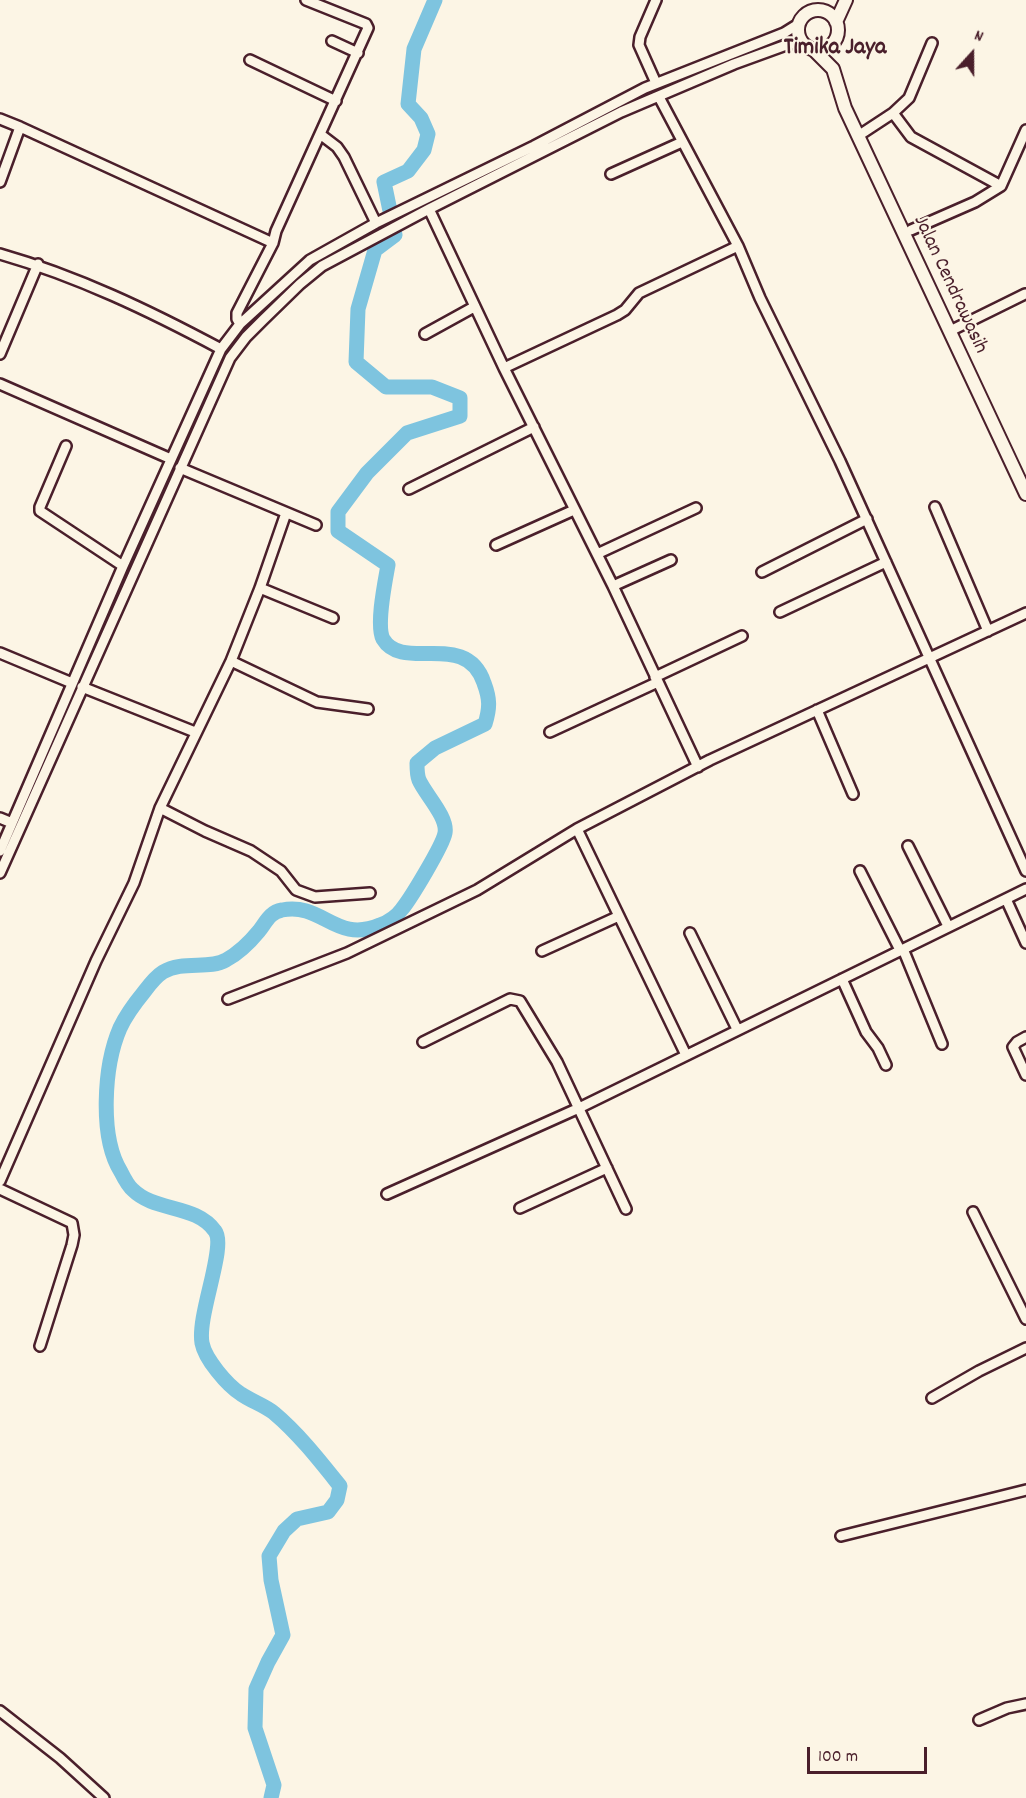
<!DOCTYPE html>
<style>
body{margin:0}
#map{position:relative;width:1026px;height:1798px;overflow:hidden;background:#fcf5e5;font-family:Dekko,sans-serif}
canvas{display:block}
.north{position:absolute;left:942px;top:24px;width:60px;height:60px;-webkit-text-stroke:4px #fcf5e5;paint-order:stroke;rotate:21deg;font-size:16px;font-weight:700;line-height:24px;text-align:center;color:#4a1f2b}
.north::after{content:'';display:block;margin:auto;width:21px;height:27px;background:#4a1f2b;clip-path:polygon(50% 0,100% 100%,50% 72%,0 100%)}
.scale{position:absolute;left:807px;top:1747px;width:120px;height:27px;box-sizing:border-box;border:3px solid #4a1f2b;border-top:0;padding-left:8px;font-size:18px;line-height:21px;white-space:nowrap;color:#4a1f2b;-webkit-text-stroke:4px #fcf5e5;paint-order:stroke}
</style>
<div id="map">
<canvas width="1026" height="1798"></canvas>
<div class="north">N</div>
<div class="scale">100 m</div>
</div>
<script>
const ctx = document.querySelector('canvas').getContext('2d');
ctx.lineJoin = 'round';
function strokePath(path, color, width, dash) { ctx.strokeStyle = color; ctx.lineWidth = width; ctx.lineCap = dash ? 'butt' : 'round'; ctx.setLineDash(dash || []); ctx.stroke(path); }
function write(font, color, halo, rows, align = 'center') {
  ctx.font = font + ' Dekko,sans-serif'; ctx.lineWidth = 4.5; ctx.setLineDash([]); ctx.textBaseline = 'middle'; ctx.strokeStyle = halo; ctx.fillStyle = color; for (const [text, x, y, turn = 0] of rows) {
    ctx.save(); ctx.translate(x, y); ctx.rotate((+turn || 0) * Math.PI / 180); ctx.textAlign = isNaN(turn) ? turn : align; if (halo) ctx.strokeText(text, 0, 0); ctx.fillText(text, 0, 0); ctx.restore();
  }
}
const river = new Path2D(`
 M271,1798L274,1785L255,1728L256,1689L268,1662L283,1635L271,1580L269,1556L284,1531L297,1519L328,1512L337,1500L340,1486C320,1461 299,1434 274,1413C264,1405 251,1401 241,1394C227,1385 205,1359 202,1343C197,1315 227,1246 215,1231C196,1204 155,1212 133,1190C128,1186 124,1178 121,1172C99,1137 104,1065 120,1028C126,1015 135,1003 144,992C150,984 155,977 163,972C183,960 209,970 226,960C239,953 250,942 259,931C266,922 270,912 282,910C323,902 335,944 380,925C388,922 397,916 402,909C411,898 443,845 445,833C448,817 425,794 419,780C417,775 417,768 417,763L435,748L485,724C490,708 490,699 484,683C466,629 403,673 383,639C376,625 385,582 388,565L338,531V512L367,473L407,433L460,416V398L432,387H386L356,362L358,309L375,250L395,235L384,182L408,171L424,150L428,134L421,118L408,104L414,49L435,0`);
const minor = new Path2D(`
 M656,0L640,37L639,45L656,83
 M332,41L358,53
 M250,60L336,101
 M659,97L738,246L760,298L840,461L1026,871
 M893,113L911,137L1001,186
 M0,119L20,127L0,182
 M20,127L273,243
 M320,134L337,147L344,157L376,223
 M858,136L893,113L909,98L932,43
 M611,174L682,142
 M429,209L504,368L613,586L698,767
 M911,230L975,202L1001,186L1026,130
 M0,254C77,276 150,311 221,349
 M240,324L237,319V313L273,243L276,231L368,28L366,24L306,0
 M950,331L1025,294
 M425,334L474,307
 M0,354L38,264
 M504,368L617,315L625,310L639,293L738,246
 M0,384L171,459
 M66,446L40,507V511L123,566
 M180,468L316,525
 M409,489L534,427
 M935,507L988,631
 M496,545L574,510
 M597,554L696,508
 M762,572L867,519
 M613,586L671,560
 M260,588L333,618
 M780,612L886,562
 M0,653L72,683
 M231,661L317,702L368,709
 M655,677L742,636
 M82,687L195,732
 M817,710L853,794
 M550,732L658,682
 M160,808L205,831L251,851L281,871L296,890L315,897L370,893
 M0,818L12,823
 M577,829L686,1055
 M908,846L948,926
 M0,851L123,566L221,349L240,324L310,260L376,223L534,146L645,88L784,33L800,23
 M860,871L900,950
 M0,873L230,358L246,337L263,320L300,284L322,266L429,209L621,112L734,64L789,44L802,42
 M1006,899L1026,943
 M690,933L737,1029
 M903,949L942,1044
 M542,951L619,916
 M842,979L866,1032L878,1048L886,1065
 M228,999L347,953L477,890L577,829L710,760L1026,613
 M1026,1037L1017,1042L1013,1047L1026,1075
 M423,1042L510,999L520,1001L557,1062L626,1209
 M0,1181L96,961L134,883L160,808L231,661L260,588L286,513
 M0,1189L72,1223L74,1235L72,1245L40,1346
 M387,1194L579,1108L1026,889
 M520,1208L607,1168
 M973,1212L1026,1319
 M932,1398L979,1371L1026,1348
 M841,1536L1026,1490
 M0,1711L60,1758L104,1798
 M979,1720L1007,1708L1026,1704`);
const major = new Path2D(`
 M798 30a20 20 0 1 1 40 0a20 20 0 1 1-40 0Z
 M836,22L846,0
 M813,49L833,69L845,108L1026,494`);
const streetNames = [
 ["Jalan Cendrawasih",949,285,65]
];
const quarterNames = [
 ["Timika Jaya",835,50]
];
strokePath(river, '#7ec4df', 15);
strokePath(minor, '#4a1f2b', 14);
strokePath(major, '#4a1f2b', 16);
strokePath(minor, '#fcf5e5', 9);
strokePath(major, '#fcf5e5', 12);
write('21px', '#4a1f2b', '#fcf5e5', streetNames);
write('bold 24px', '#4a1f2b', '#fcf5e5', quarterNames);
</script>
